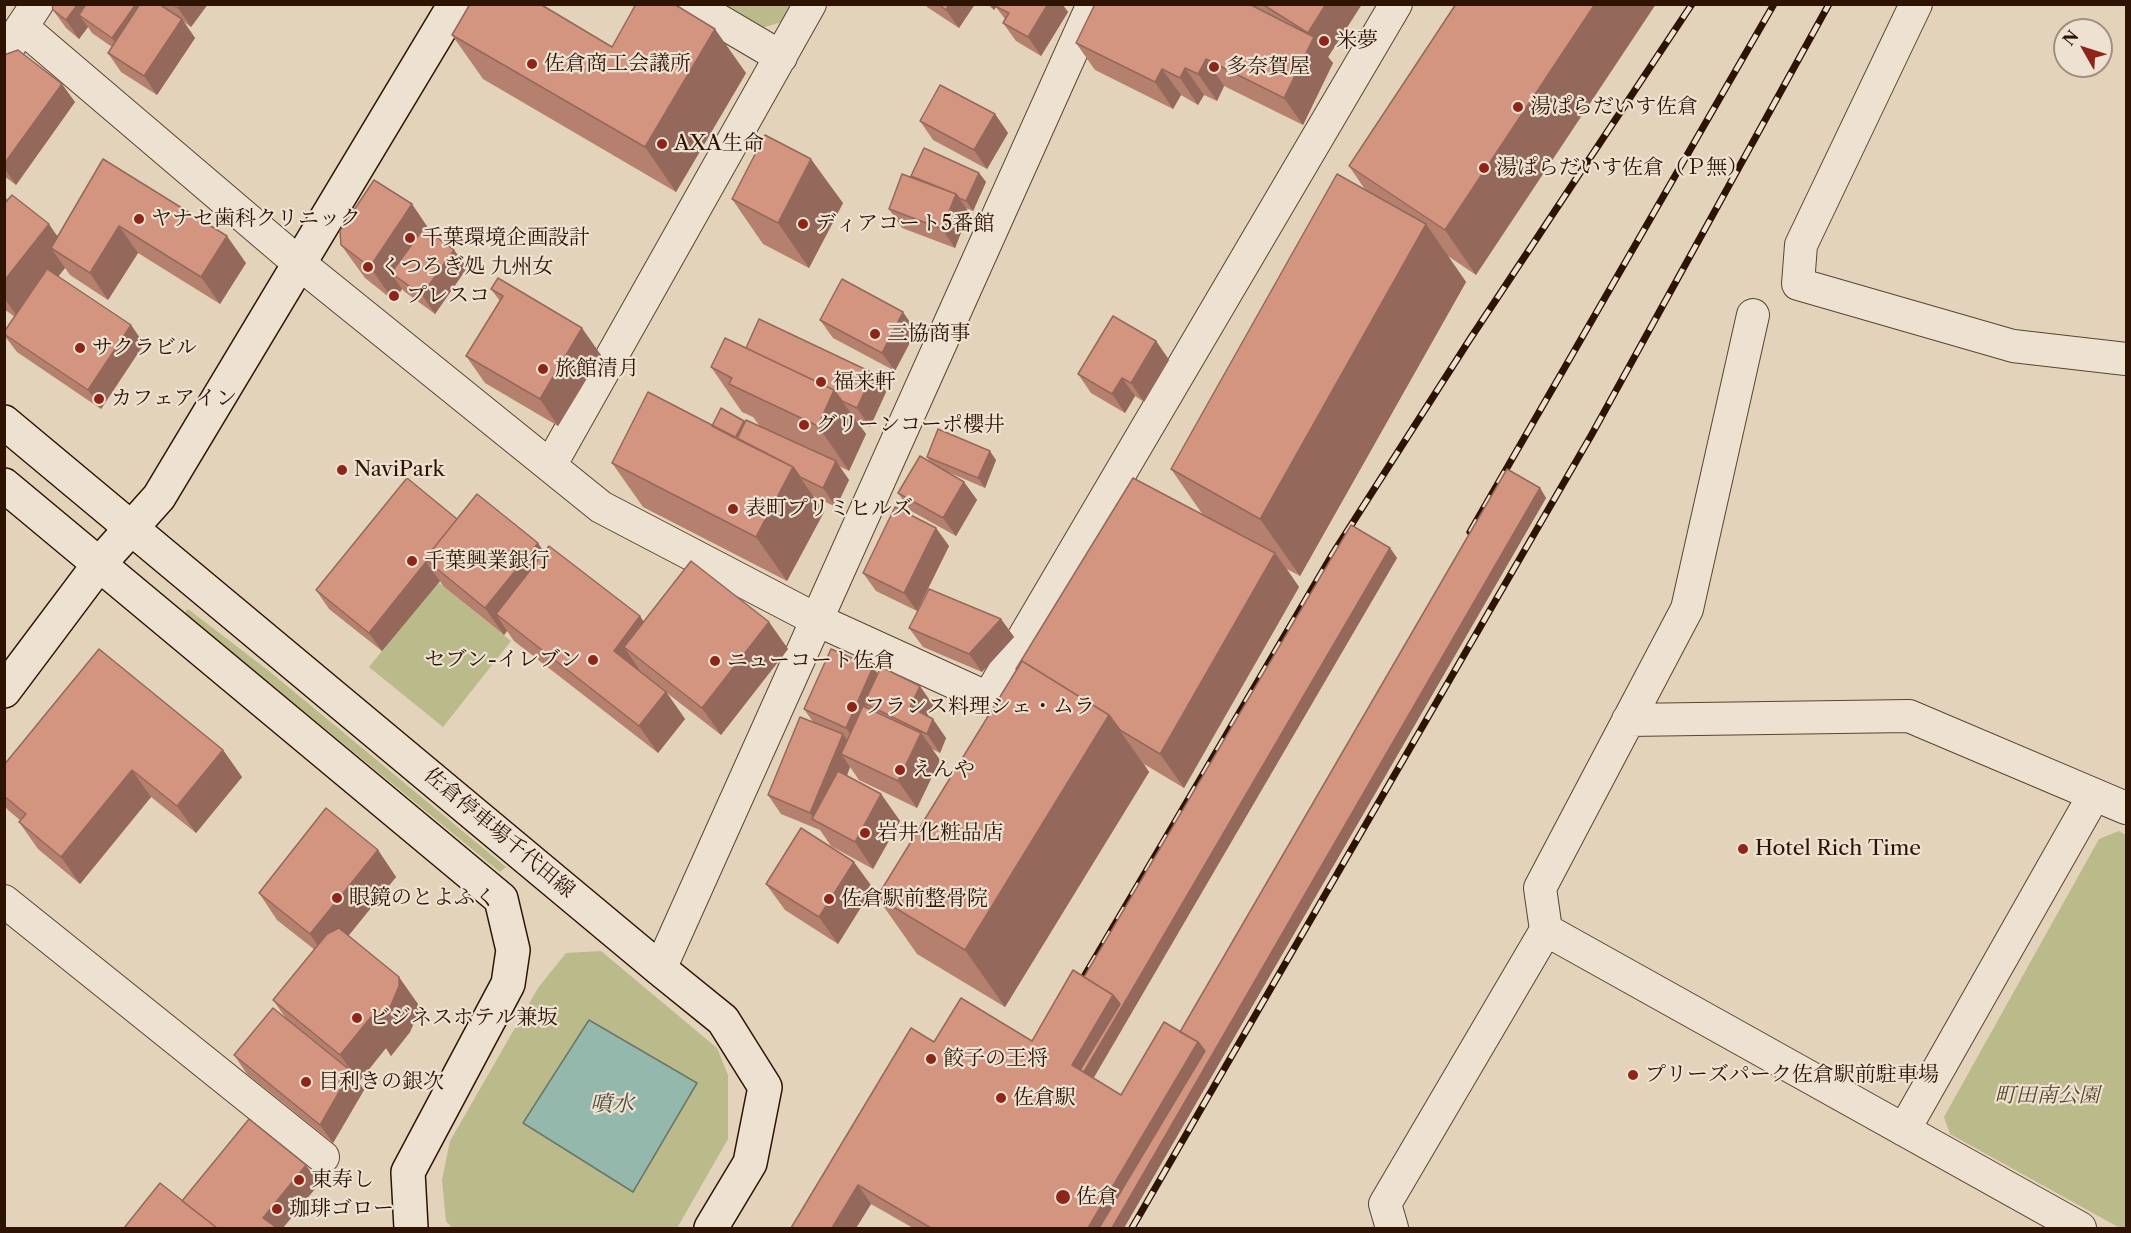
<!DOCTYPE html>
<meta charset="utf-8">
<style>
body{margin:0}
#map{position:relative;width:2131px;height:1233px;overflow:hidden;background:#e3d3ba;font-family:"Libre Caslon Text",serif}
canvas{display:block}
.frame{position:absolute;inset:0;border:6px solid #2f1302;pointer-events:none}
.north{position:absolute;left:2053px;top:18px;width:60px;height:60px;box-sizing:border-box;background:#ede2d2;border:2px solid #a18f7f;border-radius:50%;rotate:309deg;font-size:16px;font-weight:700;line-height:24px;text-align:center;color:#2f1302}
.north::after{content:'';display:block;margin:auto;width:21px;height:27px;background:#8f2418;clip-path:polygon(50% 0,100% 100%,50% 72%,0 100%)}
</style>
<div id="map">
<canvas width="2131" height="1233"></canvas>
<div class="frame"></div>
<div class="north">N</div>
</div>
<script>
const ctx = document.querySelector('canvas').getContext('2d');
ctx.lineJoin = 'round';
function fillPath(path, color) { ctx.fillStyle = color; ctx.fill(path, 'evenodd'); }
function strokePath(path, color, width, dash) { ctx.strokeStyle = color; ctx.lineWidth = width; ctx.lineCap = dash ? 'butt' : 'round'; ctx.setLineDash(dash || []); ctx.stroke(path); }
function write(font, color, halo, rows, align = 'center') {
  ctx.font = font + ' "Libre Caslon Text","Noto Serif JP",serif'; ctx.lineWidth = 4.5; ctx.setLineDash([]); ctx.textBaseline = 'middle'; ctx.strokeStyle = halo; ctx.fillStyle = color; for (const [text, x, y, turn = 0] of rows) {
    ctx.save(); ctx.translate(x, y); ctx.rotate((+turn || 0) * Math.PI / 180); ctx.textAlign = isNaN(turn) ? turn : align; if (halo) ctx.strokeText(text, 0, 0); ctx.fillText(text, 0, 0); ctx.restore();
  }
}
const green = new Path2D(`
 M716,5H795L785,21L758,29Z
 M438,582L511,641L443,727L369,667Z
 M188,609L269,671L506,867L500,872L184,613Z
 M2119,831L2126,835V1228H2120L1950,1134L1944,1117L2099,839Z
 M601,951L717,1048L728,1075V1139L677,1228H452L446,1221L442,1180L450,1141L538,988L566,953Z`);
const water = new Path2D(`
 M589,1020L697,1083L633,1192L523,1123Z`);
const street = new Path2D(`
 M691,4L781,57
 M1916,4L1801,245L1798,284L2013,346L2126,359
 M23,28L300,264L601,507L817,620L988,698L1396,4
 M4,54L37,4
 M550,466L810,4
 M1628,720L1909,716L2126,808
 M4,901L323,1157
 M1546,930L2080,1228
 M660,969L1093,4
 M1904,1130L2094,795
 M1392,1228L1385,1204L1546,930L1540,888L1687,609L1753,315`);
const secondary = new Path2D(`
 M4,422L660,969L723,1020L765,1087L750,1163L711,1228
 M4,485L501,899L513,950L508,984L408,1172L411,1228
 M4,691L100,563L159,497L455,4`);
const rail = new Path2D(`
 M1470,532L1774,4
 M1075,992L1332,555L1470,339L1692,4
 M1132,1228L1592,434L1829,4`);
const wall = new Path2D(`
 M160,4H208L191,27L184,22L195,38L157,95L121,72L108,53L112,47L92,33L88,27L79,39L66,28L53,10H168Z
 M925,4H975L959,28L927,7Z
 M987,4H1062L1068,12L1041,56L1016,41L1003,23L1005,19L996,7L994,10Z
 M1095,4H1362L1328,57L1333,63L1303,125L1224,86L1217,101L1204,95L1198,105L1181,95L1173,109L1095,70L1076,43Z
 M1456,4L1476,275L1448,256L1466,282L1300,576L1287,569L1299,587L1184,788L1144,764L1149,772L1005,1007L917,954L877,897L1203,515L1171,469L1366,191L1349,166Z
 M452,35L612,47L746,73L676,192L483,79Z
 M4,55L75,102L16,185L4,176Z
 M995,114L1008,133L987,169L933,140L920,121Z
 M103,159L246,263L220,304L138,253L108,300L70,275L65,268L58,276L131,325L144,344L101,409L17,352L4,335V332L15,317L4,309V196L8,200L58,236Z
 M979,173L986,182L973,211L966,208L969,212L955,248L902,228L889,209L912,177Z
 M732,199L843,203L809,268L763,244Z
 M433,235L454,250L467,268L435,314L405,292L402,289L394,301L365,278L341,245Z
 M491,289L601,355L558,426L485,383L466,356L500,301Z
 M820,320L916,331L895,371L833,338Z
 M1156,341L1169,360L1144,402L1135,396L1125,413L1091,393L1078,374Z
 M746,348L873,373L886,392L870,427L855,420L866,434L849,471L839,466L849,480L836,507L813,496L824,512L787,581L643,507L612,463L712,426L745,423L759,425L753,417L742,412L711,367Z
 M927,457L996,460L985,488L948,472L964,482L977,500L956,536L911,511L898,493L930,462Z
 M1540,488L1546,498L1124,1228H913L871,1204L856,1228H791L934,1042L1032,1041L1084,977L1390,548L1397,558L1093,1078L1121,1095L1180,1032Z
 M457,519L544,552L640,616L643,622H769L788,649L721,735L667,693L685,719L658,753L514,641L507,631L504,635L443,586L440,581L382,651L329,609L316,590Z
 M936,528L949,546L917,611L876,591L863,573Z
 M1001,619L1014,637L982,672L923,647L909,628Z
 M873,667L878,674L933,705L928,716L946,738L940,753L932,749L940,760L917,808L859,780L850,767L847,776L881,794L900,821L873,869L831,846L820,830L781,814L768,795L813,722L804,709Z
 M223,750L242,777L196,833L151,797L80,884L38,849L19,822L21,821L8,810L4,805V765Z
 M378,850L396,877L348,936L418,1004V1013L410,1032L391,1056L386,1048L358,1081L364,1090L333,1143L247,1074L234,1055L285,1017L273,1000L315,950L277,920L259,893Z
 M766,884L873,888L838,944L785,910Z`);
const shadedWall = new Path2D(`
 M78,4H105L79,15L88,27L79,39L66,20Z
 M136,4H143L125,57L112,38Z
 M181,4H208L191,27L178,8Z
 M949,4H975L959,28L946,10Z
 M990,4H998L994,10Z
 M1048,4H1062L1068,12L1041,56L1028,37Z
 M1326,4H1362L1328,57L1333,63L1303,125L1284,98L1313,39L1308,33Z
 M1595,4H1656L1476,275L1445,230Z
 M182,19L195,38L157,95L144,76Z
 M715,29L746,73L676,192L645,147Z
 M1206,59L1224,86L1217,101L1198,74Z
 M1185,68L1204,95L1198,105L1180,78Z
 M1162,69L1181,95L1173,109L1155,82Z
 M62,84L75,102L16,185L4,168V164Z
 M995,114L1008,133L987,169L974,150Z
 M811,159L843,203L809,268L778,223Z
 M979,173L986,182L973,211L966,201Z
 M956,194L969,212L955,248L942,229Z
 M412,204L435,238L391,273L402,289L394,301L370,267Z
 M49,224L72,258L51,248L65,268L22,323L4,298V281Z
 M1426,224L1466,282L1300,576L1260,519Z
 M119,226L138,253L108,300L90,273Z
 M227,236L246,263L220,304L201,277Z
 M454,250L467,268L435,314L422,295Z
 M903,312L916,331L895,371L882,353Z
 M131,325L144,344L101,409L88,390Z
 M582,328L601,355L558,426L540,399Z
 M1156,341L1169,360L1144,402L1131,383Z
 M873,373L886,392L870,427L857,408Z
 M1122,378L1135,396L1125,413L1112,394Z
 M834,390L866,434L849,471L818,426Z
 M744,421L751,430L727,455Z
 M990,451L996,460L985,488L978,478Z
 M836,461L849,480L836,507L823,488Z
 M793,467L824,512L787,581L756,537Z
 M964,482L977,500L956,536L943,518Z
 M1540,488L1546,498L1124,1228H1088L1198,1042Z
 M936,528L949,546L917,611L904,593Z
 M538,543L556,570L496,614L507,631L504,635L485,608Z
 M1390,548L1397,558L1089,1086L1072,1065L1113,995Z
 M1275,553L1299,587L1184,788L1160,754Z
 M426,562L440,581L382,651L369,633Z
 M640,616L658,643L624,647L639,669L633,678L614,651Z
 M1001,619L1014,637L982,672L969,654Z
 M769,622L788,649L721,735L702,708Z
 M873,667L886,686L864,703L873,716L859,746L846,728Z
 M920,686L933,705L923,726L910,707Z
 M666,692L685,719L658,753L639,726Z
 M1109,715L1149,772L1005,1007L965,950Z
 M933,719L946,738L940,753L927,734Z
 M921,733L940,760L917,808L898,781Z
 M843,734L856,753L841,754L850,767L826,826L816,821L810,813Z
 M223,750L242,777L196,833L177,806Z
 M132,770L151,797L80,884L61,857Z
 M881,794L900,821L873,869L855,842Z
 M378,850L396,877L328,961L310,934Z
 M854,862L873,888L838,944L819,917Z
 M399,977L418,1004V1013L410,1032L391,1056L386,1048L359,1082L340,1055Z
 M351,1071L364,1090L333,1143L320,1125Z
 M306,1165L319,1184L283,1228H271L263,1218Z
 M858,1185L871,1204L856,1228H832Z`);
const building = new Path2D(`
 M52,4H78L66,20L53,10Z
 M86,4H136L112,38L79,15Z
 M140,4H159L182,19L144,76L108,53Z
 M172,4H181L178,8Z
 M470,4H540L612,47L636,4H674L715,29L645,147L452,35Z
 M938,4H949L946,10Z
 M996,4H1048L1028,37L1003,23L1009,13L995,6Z
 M1095,4H1249L1314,37L1284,98L1206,59L1198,74L1185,68L1180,78L1162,69L1155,82L1076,43Z
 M1262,4H1326L1308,33Z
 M1456,4H1595L1445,230L1349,166Z
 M18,50L62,84L4,164V55Z
 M940,85L995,114L974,150L920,121Z
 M765,135L811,159L778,223L732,199Z
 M924,148L979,173L966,201L959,198L956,194L911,176Z
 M103,159L227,236L201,277L119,226L90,273L51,248Z
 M902,174L956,194L942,229L889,209Z
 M1337,174L1426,224L1260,519L1171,469Z
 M374,180L412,204L370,267L341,245L340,231Z
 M12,195L49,224L4,281V204Z
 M424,228L454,250L422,295L391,273Z
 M47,269L131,325L88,390L4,334V332Z
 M498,278L582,328L540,399L466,356L503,296L491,289Z
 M842,279L903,312L882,353L820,320Z
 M1113,316L1156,341L1131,383L1122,378L1112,394L1078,374Z
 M759,319L873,373L857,408L842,401L834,390L746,348Z
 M725,338L834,390L818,426L729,384L732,378L711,367Z
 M648,392L793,467L756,537L612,463Z
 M721,408L744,421L735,438L712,426Z
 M746,420L836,461L823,488L800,477L793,467L737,439Z
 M938,429L990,451L978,478L927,457Z
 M920,456L964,482L943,518L898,493Z
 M1507,469L1540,488L1112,1228H1099L1205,1051L1198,1042L1180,1032Z
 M407,478L457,519L425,559L426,562L369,633L316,590Z
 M1133,478L1275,553L1160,754L1120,730L1109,715L1022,661L1017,670L1016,669Z
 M477,494L538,543L485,608L425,559Z
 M895,507L936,528L904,593L863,573Z
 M1351,525L1390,548L1084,1072L1080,1070L1120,1004L1113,995L1084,977Z
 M549,546L640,616L614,651L666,692L639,726L496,614Z
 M691,561L769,622L702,708L624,647Z
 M929,589L1001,619L969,654L909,628Z
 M99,649L223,750L177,806L132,770L61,857L19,822L26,814L4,796V765Z
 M831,649L873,667L846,728L804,709Z
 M1022,661L1109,715L965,950L877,897Z
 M881,667L920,686L910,707L933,719L927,734L864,703Z
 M863,706L921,733L898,781L841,754Z
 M800,717L843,734L810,813L768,795Z
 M838,771L881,794L855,842L812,819Z
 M326,808L378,850L310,934L259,893Z
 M801,828L854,862L819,917L766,884Z
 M339,928L399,977V986L391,1005L372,1029L371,1017L340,1055L273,1000L327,934Z
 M1073,970L1113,995L1072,1065L1121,1095L1164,1022L1198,1042L1088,1228H931L858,1185L832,1228H791L911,1028L934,1042L961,998L1032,1041Z
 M273,1008L351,1071L320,1125L234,1055Z
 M249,1119L306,1165L263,1218L277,1228H217L182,1201Z
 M160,1183L217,1228H124Z`);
const markers = [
 [1324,41,6,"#8f2418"],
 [532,64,6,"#8f2418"],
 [1214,67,6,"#8f2418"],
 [1518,107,6,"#8f2418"],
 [662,144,6,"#8f2418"],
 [1484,168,6,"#8f2418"],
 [139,219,6,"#8f2418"],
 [803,224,6,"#8f2418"],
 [410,238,6,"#8f2418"],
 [368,267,6,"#8f2418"],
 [394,296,6,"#8f2418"],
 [875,334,6,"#8f2418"],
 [80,348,6,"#8f2418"],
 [543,369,6,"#8f2418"],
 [821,382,6,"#8f2418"],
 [99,399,6,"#8f2418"],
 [804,425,6,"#8f2418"],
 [342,470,6,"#8f2418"],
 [733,509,6,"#8f2418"],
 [412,561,6,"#8f2418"],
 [593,660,6,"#8f2418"],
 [715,661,6,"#8f2418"],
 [852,707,6,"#8f2418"],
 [900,770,6,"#8f2418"],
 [865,833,6,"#8f2418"],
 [1743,849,6,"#8f2418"],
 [337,898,6,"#8f2418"],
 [829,899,6,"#8f2418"],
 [357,1018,6,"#8f2418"],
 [931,1059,6,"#8f2418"],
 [1633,1075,6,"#8f2418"],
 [306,1082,6,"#8f2418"],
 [1001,1098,6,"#8f2418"],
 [299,1180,6,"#8f2418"],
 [1063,1197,8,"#8f2418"],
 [277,1209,6,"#8f2418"]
];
const poiNames = [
 ["米夢",1336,41],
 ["佐倉商工会議所",544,64],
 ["多奈賀屋",1226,67],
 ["湯ぱらだいす佐倉",1530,107],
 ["AXA生命",674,144],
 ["湯ぱらだいす佐倉（Ｐ無）",1496,168],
 ["ヤナセ歯科クリニック",151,219],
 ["ディアコート5番館",815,224],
 ["千葉環境企画設計",422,238],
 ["くつろぎ処 九州女",380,267],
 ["プレスコ",406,296],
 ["三協商事",887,334],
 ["サクラビル",92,348],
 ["旅館清月",555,369],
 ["福来軒",833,382],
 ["カフェアイン",111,399],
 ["グリーンコーポ櫻井",816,425],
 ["NaviPark",354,470],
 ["表町プリミヒルズ",745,509],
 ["千葉興業銀行",424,561],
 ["セブン-イレブン",581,660,"right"],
 ["ニューコート佐倉",727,661],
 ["フランス料理シェ・ムラ",864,707],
 ["えんや",912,770],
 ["岩井化粧品店",877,833],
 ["Hotel Rich Time",1755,849],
 ["眼鏡のとよふく",349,898],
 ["佐倉駅前整骨院",841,899],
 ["ビジネスホテル兼坂",369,1018],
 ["餃子の王将",943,1059],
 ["プリーズパーク佐倉駅前駐車場",1645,1075],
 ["目利きの銀次",318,1082],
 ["佐倉駅",1013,1098],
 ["東寿し",311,1180],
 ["佐倉",1076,1197],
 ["珈琲ゴロー",289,1209]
];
const streetNames = [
 ["佐倉停車場千代田線",499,833,40]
];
const parkNames = [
 ["町田南公園",2047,1096]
];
const waterNames = [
 ["噴水",612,1105]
];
fillPath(green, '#bbba8a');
fillPath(water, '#95b8ad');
strokePath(water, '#6c7669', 1.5);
strokePath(street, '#5c4330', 34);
strokePath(secondary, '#2f1302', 36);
strokePath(street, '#ede2d2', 32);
strokePath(secondary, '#ede2d2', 33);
strokePath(rail, '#2f1302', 7);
strokePath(rail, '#ede2d2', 4.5, [14]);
fillPath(wall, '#b6806e');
fillPath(shadedWall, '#94685a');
fillPath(building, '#d49580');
strokePath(building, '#94685a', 1.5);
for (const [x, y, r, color] of markers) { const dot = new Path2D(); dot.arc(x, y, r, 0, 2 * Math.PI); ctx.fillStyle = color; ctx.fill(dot); strokePath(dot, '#ede2d2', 2); }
write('21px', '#2f1302', '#ede2d2', poiNames, 'left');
write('21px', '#2f1302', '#ede2d2', streetNames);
write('italic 21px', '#59452b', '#ede2d2', parkNames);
write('italic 22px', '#534d3e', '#ede2d2', waterNames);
</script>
